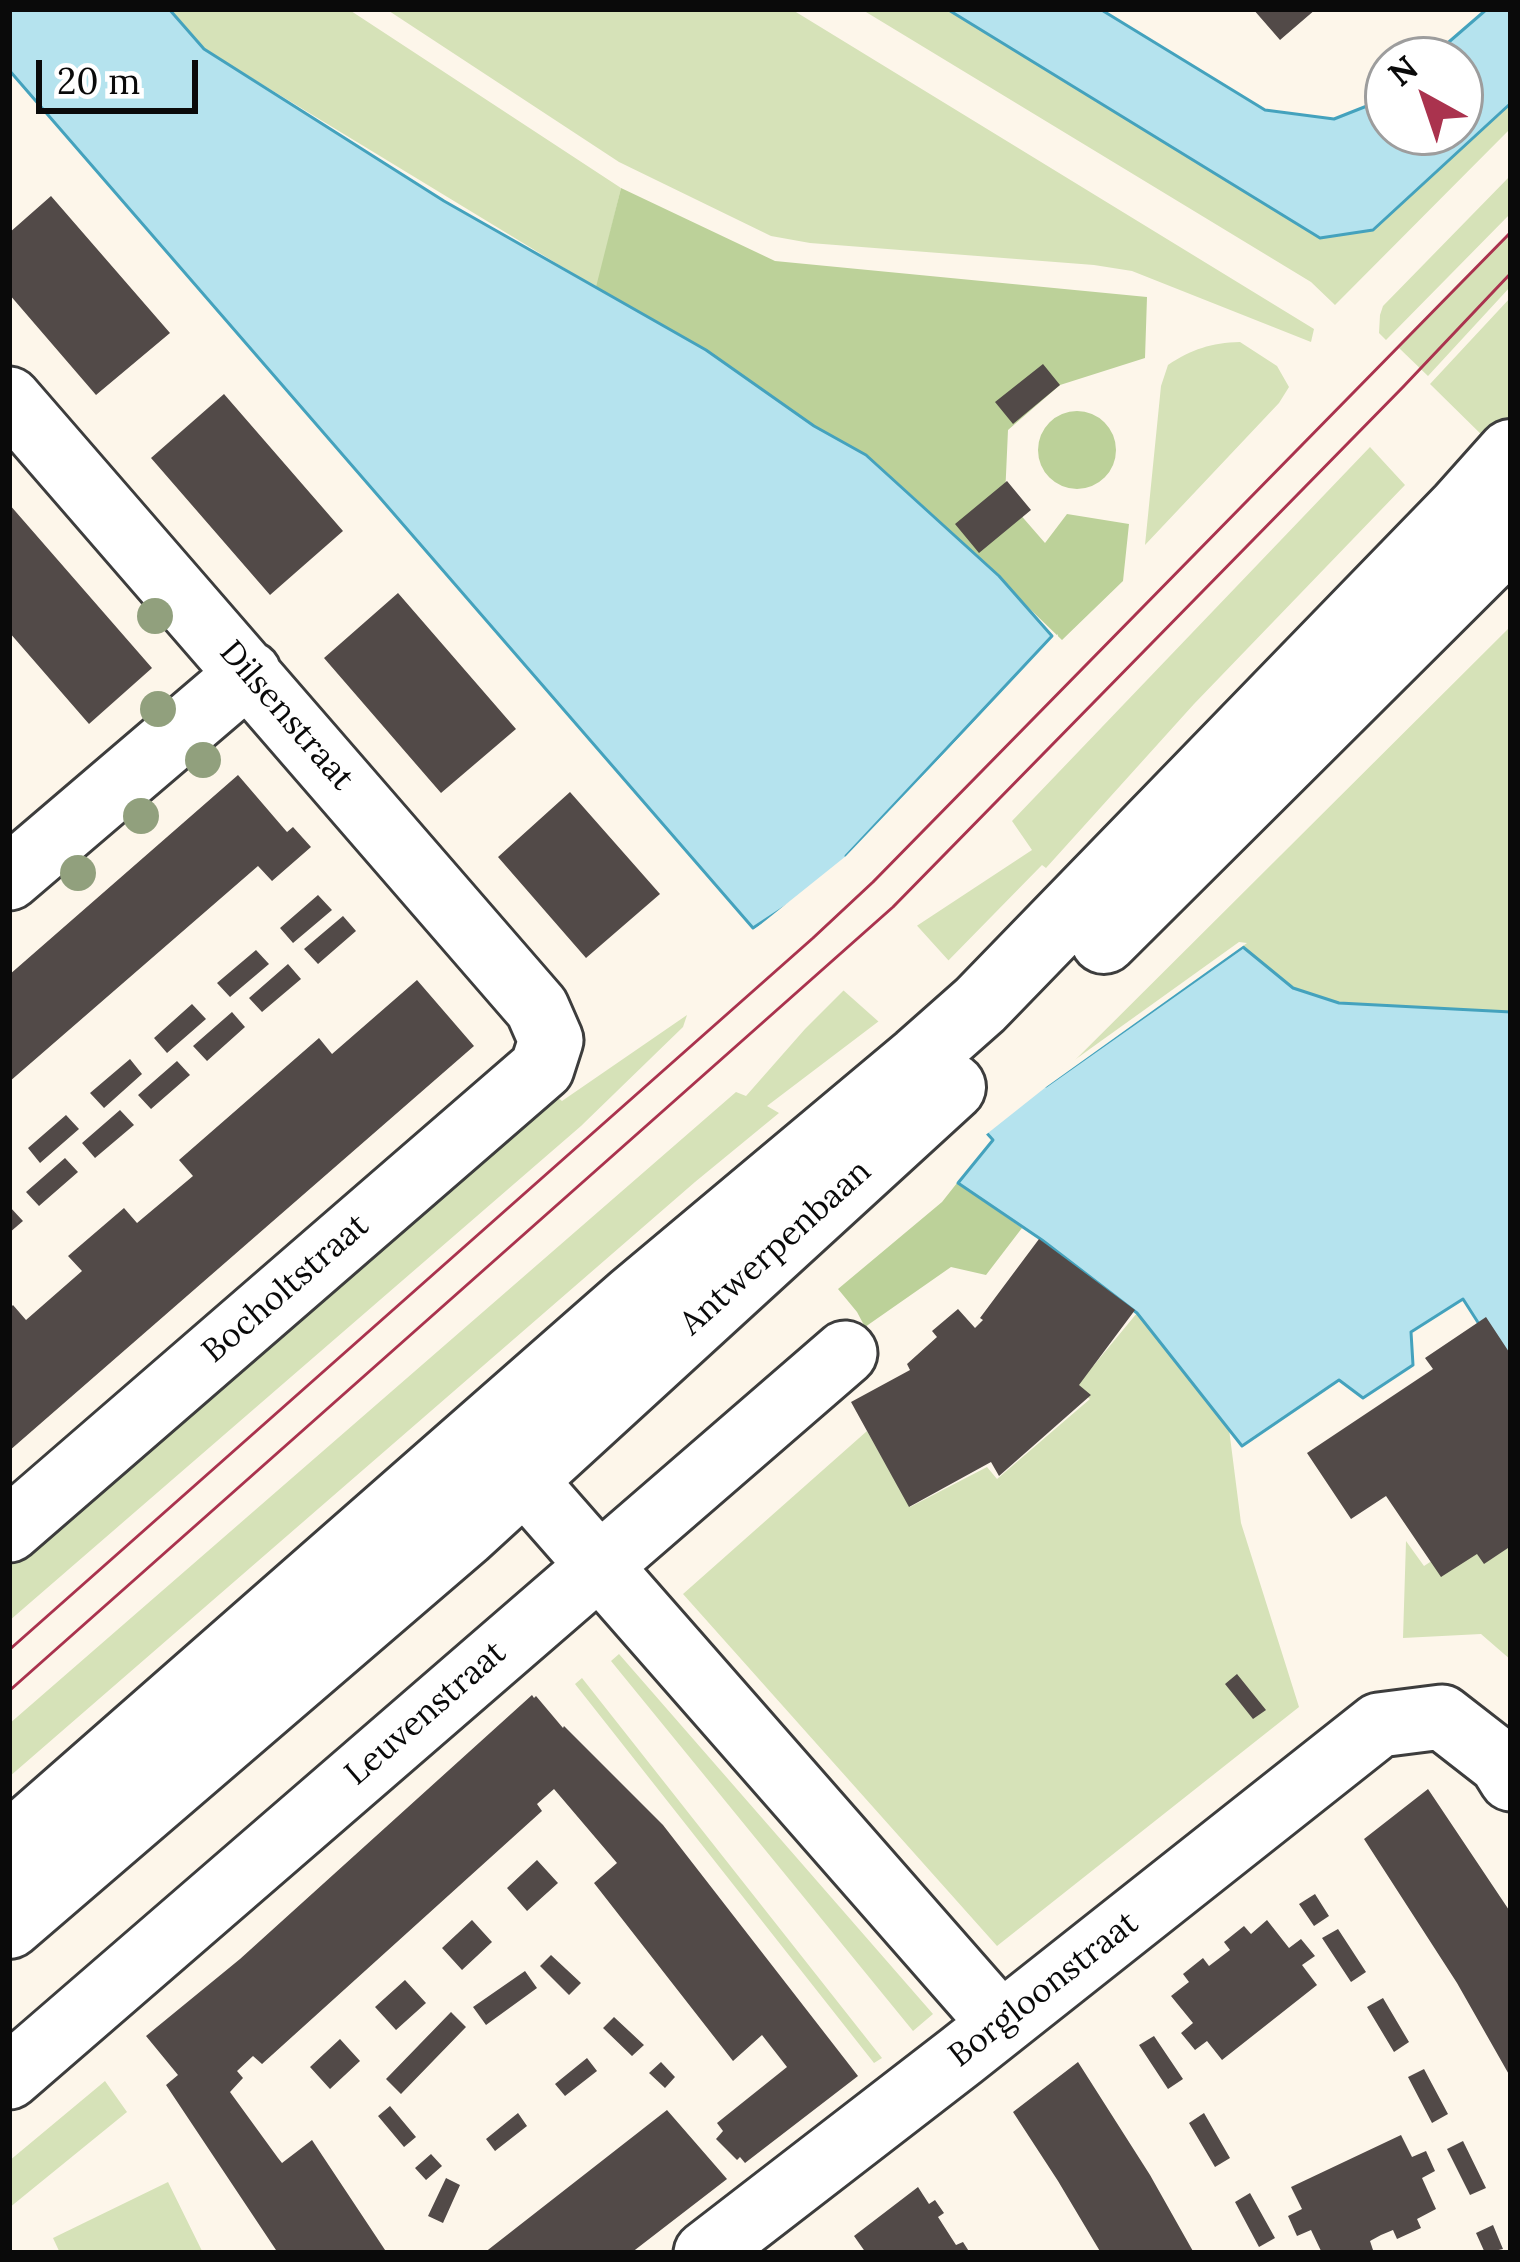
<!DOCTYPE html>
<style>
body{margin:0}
#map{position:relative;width:1520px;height:2262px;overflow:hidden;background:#fdf6ea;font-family:Lora,serif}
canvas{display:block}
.frame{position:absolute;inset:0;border:12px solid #0a0a0a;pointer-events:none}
.north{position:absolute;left:1364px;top:36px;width:120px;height:120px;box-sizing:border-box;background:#fff;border:3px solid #9d9d9d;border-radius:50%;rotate:320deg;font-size:33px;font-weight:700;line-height:48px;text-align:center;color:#0a0a0a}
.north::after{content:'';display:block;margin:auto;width:42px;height:54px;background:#aa334e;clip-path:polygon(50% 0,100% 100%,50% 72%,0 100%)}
.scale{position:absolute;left:36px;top:60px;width:162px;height:54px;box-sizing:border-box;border:6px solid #0a0a0a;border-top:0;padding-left:15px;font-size:36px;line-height:42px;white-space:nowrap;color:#0a0a0a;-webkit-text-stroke:9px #fff;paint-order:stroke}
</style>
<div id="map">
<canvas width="1520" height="2262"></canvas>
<div class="frame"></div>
<div class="north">N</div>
<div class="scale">20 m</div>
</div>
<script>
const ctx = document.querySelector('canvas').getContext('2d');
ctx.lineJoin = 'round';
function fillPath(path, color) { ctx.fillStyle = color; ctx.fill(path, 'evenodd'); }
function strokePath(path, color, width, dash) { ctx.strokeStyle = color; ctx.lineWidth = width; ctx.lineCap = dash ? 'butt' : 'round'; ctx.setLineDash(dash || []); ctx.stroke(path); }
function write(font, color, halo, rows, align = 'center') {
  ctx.font = font + ' Lora,serif'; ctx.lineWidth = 12; ctx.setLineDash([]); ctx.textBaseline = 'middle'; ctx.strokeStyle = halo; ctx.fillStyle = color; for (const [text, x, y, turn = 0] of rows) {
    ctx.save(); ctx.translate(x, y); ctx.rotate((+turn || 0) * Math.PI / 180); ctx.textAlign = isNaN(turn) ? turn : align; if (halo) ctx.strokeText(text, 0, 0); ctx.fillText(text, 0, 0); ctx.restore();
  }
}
const green = new Path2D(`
 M169,9H348L621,188L597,288L204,49Z
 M386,9H791L1314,329L1311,342L1132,271L1094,265L810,243L771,236L619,162Z
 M861,9H947L1010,49L1373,230L1511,103V128L1335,305L1311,282Z
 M1511,175V213L1386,340L1379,333L1380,315L1383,306Z
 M1511,232V286L1428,376L1399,348Z
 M1511,297V421L1492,445L1430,384Z
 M1240,342L1277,366L1289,387L1279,403L1145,545L1161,386L1168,365C1192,349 1211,343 1240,342Z
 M1370,447L1405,485L1194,704L1046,868L1042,865L944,965L912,929L1032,850L1012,821Z
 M1511,626V1012L1339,1003L1293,988L1242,947L1051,1084Z
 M848,986L883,1018L767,1106L779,1113L695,1182L9,1777V1724L736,1092L746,1096L805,1029Z
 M687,1015L683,1027L581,1126L9,1621V1564L551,1092L562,1101Z
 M1137,1313L1229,1429L1241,1523L1299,1707L997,1946L683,1594L867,1431L910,1507L987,1467L997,1479L1090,1399L1075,1388Z
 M1511,1526V1660L1481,1634L1403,1638L1406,1541L1424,1566L1456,1545Z
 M619,1654L933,2014L913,2031L611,1661Z
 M582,1678L882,2058L874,2063L575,1684Z
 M105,2081L127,2112L9,2208V2161Z
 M168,2182L203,2253H60L53,2238Z`);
const forest = new Path2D(`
 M621,188L775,261L1147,297L1145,358L1060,385L1008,430L1005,497L1045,543L1067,514L1129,524L1123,581L1062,640L917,500L866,455L814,426L596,287Z
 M1038 450a39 39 0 1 1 78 0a39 39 0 1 1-78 0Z
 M957,1183L1022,1228L986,1275L951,1267L865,1327L857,1312L838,1289L942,1202Z`);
const water = new Path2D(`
 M9,9H169L204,49L444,201L706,350L814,426L866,455L999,576L1052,636L846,856L1046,1086L1243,947L1293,988L1339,1003L1511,1012V1374L1463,1299L1411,1332L1413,1365L1363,1398L1339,1380L1242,1446L1137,1313L1042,1240L958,1183L993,1140L883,1018L791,903L753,928L9,70Z
 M947,9H1100L1265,110L1334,119L1377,102L1388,93V132H1460V60H1428L1487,9H1511V103L1373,230L1320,238Z`);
const pier = new Path2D(`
 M1058,634L1057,640L854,856L949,961L1048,1079L1239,942L1247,943L1046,1087L983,1137L879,1022L843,990L844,981L789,910L756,933H750L846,856Z`);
const building = new Path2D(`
 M1253,9H1316L1280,40Z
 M51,196L170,333L96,395L9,294V233Z
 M1043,364L1060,385L1013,424L995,402Z
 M224,394L343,531L270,595L151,458Z
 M1007,481L1031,510L979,553L955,524Z
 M9,504L152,668L89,724L9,632Z
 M398,593L516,729L441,793L324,658Z
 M238,775L287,832L293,827L311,847L272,881L258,866L9,1082V975Z
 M570,792L660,894L586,958L498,857Z
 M318,895L332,910L293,943L280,928Z
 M343,916L356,931L318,964L304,949Z
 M256,950L269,964L230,997L217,983Z
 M288,964L301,979L262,1012L249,998Z
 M417,980L474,1046L9,1451V1309L13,1305L26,1320L82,1271L68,1256L124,1208L137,1223L193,1176L179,1160L319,1038L332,1054Z
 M192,1004L206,1019L167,1053L154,1038Z
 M232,1012L245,1027L207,1061L193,1046Z
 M130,1059L142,1074L104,1108L90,1093Z
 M177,1061L190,1075L151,1109L138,1095Z
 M120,1110L134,1125L95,1158L82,1143Z
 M66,1115L79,1129L40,1163L28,1148Z
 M65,1158L78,1172L39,1206L26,1192Z
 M9,1206L23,1221L9,1233Z
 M1039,1239L1135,1310L1079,1385L1091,1395L999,1476L991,1462L909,1507L851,1402L910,1370L907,1364L937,1337L932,1331L958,1309L975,1328L983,1320L980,1318Z
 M1486,1317L1511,1355V1546L1484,1564L1477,1554L1441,1577L1386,1496L1351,1519L1307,1453L1433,1369L1425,1358Z
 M1237,1674L1266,1710L1253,1719L1225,1684Z
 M532,1695L534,1698L536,1696L563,1728L564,1726L663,1825L858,2076L745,2163L740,2157L737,2160L716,2139L723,2131L717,2123L787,2067L762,2035L733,2061L594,1883L617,1863L554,1789L537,1804L542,1811L262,2064L253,2056L237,2071L243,2078L230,2092L278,2158L282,2163L312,2140L387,2253H278L166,2085L178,2075L146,2036L240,1959Z
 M1428,1789L1511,1913V2078L1457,1983L1364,1839Z
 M537,1860L558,1883L527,1911L507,1888Z
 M1315,1894L1329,1916L1314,1926L1299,1904Z
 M472,1920L492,1942L462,1970L442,1948Z
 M1267,1920L1289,1948L1301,1939L1315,1956L1302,1965L1317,1985L1222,2060L1207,2041L1195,2050L1181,2033L1193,2023L1171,1996L1189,1982L1183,1974L1203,1958L1209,1966L1230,1950L1224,1942L1244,1926L1251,1934Z
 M1338,1929L1366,1972L1351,1982L1322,1938Z
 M551,1955L581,1983L569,1995L540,1966Z
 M525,1971L537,1988L486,2025L473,2007Z
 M405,1980L426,2003L396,2030L375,2007Z
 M1383,1998L1409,2042L1394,2052L1367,2007Z
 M451,2012L466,2027L401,2094L386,2079Z
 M614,2017L644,2045L632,2056L603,2028Z
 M1154,2036L1183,2079L1168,2089L1139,2045Z
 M340,2039L360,2061L330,2089L310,2067Z
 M587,2058L597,2071L565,2096L555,2084Z
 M661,2062L675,2077L665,2088L649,2073Z
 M1078,2062L1150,2175L1194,2253H1101L1058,2181L1013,2112Z
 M1424,2069L1448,2114L1432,2123L1408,2077Z
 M390,2106L416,2137L404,2147L378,2116Z
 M667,2110L727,2179L631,2253H484Z
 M518,2113L527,2126L495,2151L486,2139Z
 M1204,2113L1230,2158L1215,2167L1189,2123Z
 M1401,2135L1412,2157L1426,2151L1435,2171L1422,2178L1436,2209L1417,2219L1421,2228L1397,2239L1393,2230L1381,2235L1370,2241L1373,2250L1368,2253H1322L1311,2230L1297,2236L1288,2216L1302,2209L1291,2187Z
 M1463,2141L1486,2188L1470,2195L1447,2149Z
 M431,2154L442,2166L426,2180L415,2168Z
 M446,2178L460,2185L443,2223L428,2216Z
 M918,2187L929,2204L935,2200L944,2213L938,2217L956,2245L963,2242L970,2253H866L854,2236Z
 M1250,2193L1275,2238L1259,2247L1235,2202Z
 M1493,2225L1503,2249L1485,2253L1476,2233Z`);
const minor = new Path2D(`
 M9,399L537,1008L551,1040L542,1068L9,1530
 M9,878L249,673
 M488,1439L1001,2024
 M9,2077L845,1353
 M706,2253L961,2056L1379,1725L1442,1717L1501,1763L1511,1779`);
const tertiary = new Path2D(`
 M1104,940L1511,535
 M9,1847L634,1298L919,1059L980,1005L1461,509L1511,453
 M9,1925L465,1533L952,1087`);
const tram = new Path2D(`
 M9,1650L813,938L873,882L1511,232
 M9,1691L893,907L1403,387L1511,273`);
const trees = [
 [155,616],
 [158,709],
 [203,760],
 [141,816],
 [78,873]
];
const streetNames = [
 ["Dilsenstraat",286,716,49],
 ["Antwerpenbaan",776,1248,-42],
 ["Bocholtstraat",286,1289,-41],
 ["Leuvenstraat",426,1714,-41],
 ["Borgloonstraat",1044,1990,-38]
];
fillPath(green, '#d6e2b8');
fillPath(forest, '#bcd199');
fillPath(water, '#b5e3ee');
strokePath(water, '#44a2bd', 3);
fillPath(pier, '#fdf6ea');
fillPath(building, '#524a48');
strokePath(minor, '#3d3d3d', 69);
strokePath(tertiary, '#3d3d3d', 72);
strokePath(minor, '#fff', 63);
strokePath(tertiary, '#fff', 66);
strokePath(tram, '#aa334e', 3);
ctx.fillStyle = '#91a07d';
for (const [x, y] of trees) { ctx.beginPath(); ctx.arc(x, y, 18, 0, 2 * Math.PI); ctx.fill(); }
write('33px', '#0a0a0a', '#fff', streetNames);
</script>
